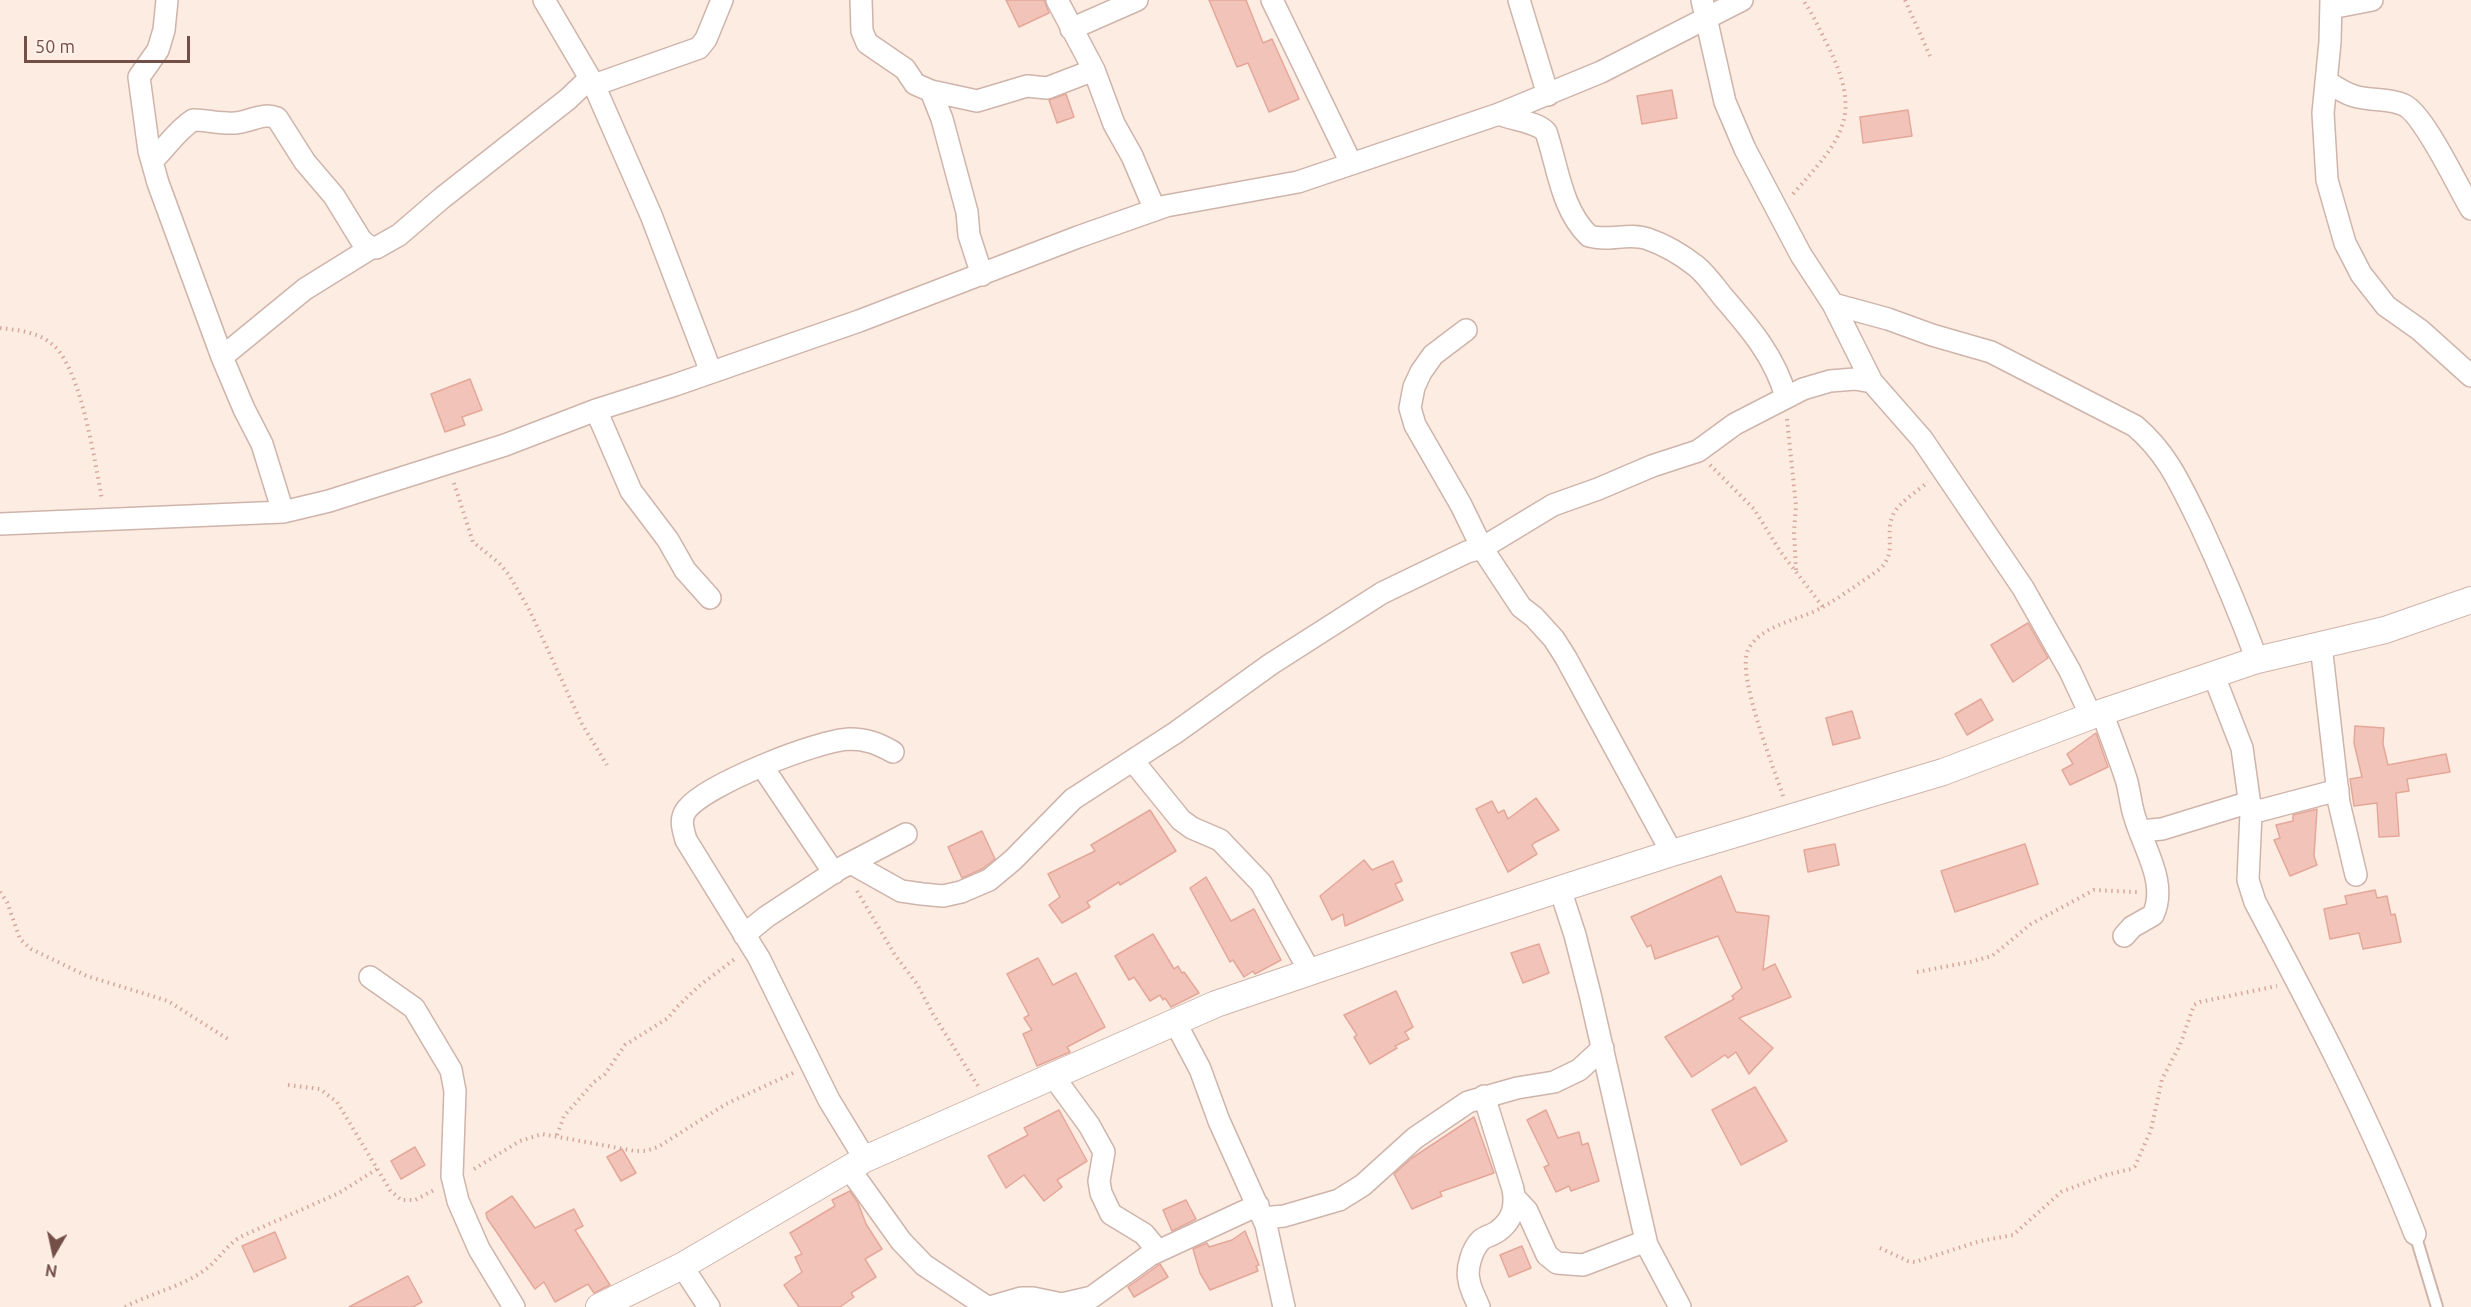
<!DOCTYPE html>
<style>
body{margin:0}
#map{position:relative;width:2471px;height:1307px;overflow:hidden;background:#fcece1;font-family:Ubuntu,sans-serif}
canvas{display:block}
.north{position:absolute;left:24px;top:1223px;width:60px;height:60px;-webkit-text-stroke:4px #fff1e8;paint-order:stroke;rotate:189deg;font-size:16px;font-weight:700;line-height:24px;text-align:center;color:#734f48}
.north::after{content:'';display:block;margin:auto;width:21px;height:27px;background:#734f48;clip-path:polygon(50% 0,100% 100%,50% 72%,0 100%)}
.scale{position:absolute;left:24px;top:36px;width:166px;height:27px;box-sizing:border-box;border:3px solid #734f48;border-top:0;padding-left:8px;font-size:18px;line-height:21px;white-space:nowrap;color:#734f48;-webkit-text-stroke:4px #fff1e8;paint-order:stroke}
</style>
<div id="map">
<canvas width="2471" height="1307"></canvas>
<div class="north">N</div>
<div class="scale">50 m</div>
</div>
<script>
const ctx = document.querySelector('canvas').getContext('2d');
ctx.lineJoin = 'round';
function fillPath(path, color) { ctx.fillStyle = color; ctx.fill(path, 'evenodd'); }
function strokePath(path, color, width, dash) { ctx.strokeStyle = color; ctx.lineWidth = width; ctx.lineCap = dash ? 'butt' : 'round'; ctx.setLineDash(dash || []); ctx.stroke(path); }
const building = new Path2D(`
 M1006,0H1044L1049,13L1019,27Z
 M1209,0H1246L1263,43L1272,39L1299,99L1269,112L1248,63L1237,67Z
 M1672,90L1677,118L1642,124L1637,96Z
 M1066,94L1074,117L1057,123L1049,100Z
 M1908,110L1912,136L1863,143L1860,117Z
 M470,379L482,410L462,417L465,425L445,432L431,394Z
 M2028,623L2048,658L2013,682L1991,645Z
 M1981,699L1993,720L1967,735L1955,714Z
 M1852,711L1860,738L1833,745L1826,718Z
 M2355,726L2384,728L2383,744L2388,765L2446,754L2450,772L2407,779L2409,791L2396,793L2399,836L2379,837L2377,803L2354,806L2350,779L2362,777L2354,743Z
 M2096,733L2108,767L2070,785L2062,770L2073,764L2067,754Z
 M1536,798L1559,830L1534,843L1532,845L1537,854L1508,872L1476,809L1492,801L1498,813L1504,810L1508,819Z
 M2317,809L2314,856L2317,865L2290,876L2274,840L2280,838L2276,825L2293,821V815Z
 M1150,810L1176,851L1120,885L1119,882L1087,902L1090,907L1062,923L1049,905L1060,897L1048,874L1095,851L1091,845Z
 M982,831L995,859L982,869L962,878L948,847Z
 M1835,844L1839,865L1808,872L1804,850Z
 M2025,844L2038,884L1955,912L1941,871Z
 M1364,860L1372,870L1393,861L1402,881L1395,884L1403,900L1345,926L1343,914L1332,920L1320,896Z
 M1721,876L1736,912L1769,916L1763,970L1775,964L1791,997L1739,1018L1773,1048L1749,1074L1736,1052L1728,1058L1725,1055L1692,1077L1665,1037L1734,999L1732,996L1742,988L1718,936L1655,959L1651,945L1647,947L1631,917Z
 M1206,877L1231,921L1254,909L1281,960L1255,974L1253,971L1244,977L1233,960L1230,962L1190,888Z
 M2375,890L2377,898L2387,896L2391,915L2395,914L2401,942L2363,949L2359,933L2330,939L2324,909L2347,904L2345,896Z
 M1153,934L1174,969L1178,966L1182,973L1184,972L1199,993L1171,1007L1165,998L1163,1000L1160,995L1150,1001L1134,977L1129,980L1115,956Z
 M1539,944L1549,973L1523,983L1511,953Z
 M1038,958L1053,985L1076,973L1105,1027L1067,1047L1070,1052L1037,1066L1023,1034L1032,1030L1024,1018L1029,1015L1007,974Z
 M1396,991L1413,1027L1405,1032L1409,1039L1395,1046L1397,1048L1370,1064L1354,1037L1357,1035L1344,1015Z
 M1755,1087L1787,1141L1741,1165L1712,1110Z
 M1059,1110L1087,1161L1057,1180L1062,1187L1044,1201L1024,1175L1006,1188L988,1156L1028,1135L1024,1128Z
 M1546,1110L1558,1138L1579,1132L1582,1145L1588,1143L1599,1181L1571,1191L1569,1186L1556,1192L1544,1167L1549,1165L1527,1120Z
 M1474,1117L1494,1173L1440,1192L1442,1196L1412,1209L1394,1174L1412,1158Z
 M415,1147L425,1165L401,1179L391,1161Z
 M622,1149L636,1173L621,1181L607,1157Z
 M850,1191L858,1203L866,1224L882,1249L865,1259L876,1277L851,1293L854,1297L840,1307H799L784,1285L802,1272L795,1257L802,1254L790,1233L835,1206L832,1200Z
 M512,1196L535,1228L574,1209L583,1226L575,1230L610,1285L594,1293L588,1284L555,1302L544,1282L535,1289L487,1218L486,1213Z
 M1186,1200L1196,1219L1172,1231L1163,1210Z
 M1245,1231L1259,1265L1256,1266L1258,1271L1210,1290L1200,1273L1193,1249L1207,1243L1209,1247L1232,1240Z
 M275,1232L286,1258L254,1272L242,1246Z
 M1522,1246L1531,1268L1509,1277L1500,1255Z
 M1160,1264L1168,1277L1134,1297L1128,1287Z
 M408,1276L422,1302L413,1307H349Z`);
const path = new Path2D(`
 M1905,0L1930,56
 M1793,194C1842,138 1864,117 1827,44C1819,29 1813,14 1803,0
 M0,328C18,330 38,332 52,344C81,367 95,462 102,500
 M1787,419L1796,506L1794,532L1796,570
 M1710,465L1754,509L1780,551L1823,607
 M454,483L473,542L499,563L509,575L530,611L582,724L607,765
 M1783,796C1774,768 1736,674 1748,650C1761,624 1799,621 1823,607C1842,596 1861,582 1880,569C1898,551 1884,535 1893,515C1899,502 1918,491 1928,482
 M857,891L895,955L917,984L933,1014L978,1086
 M0,892L7,902L20,939L31,949L87,976L168,1001L231,1041
 M1917,972L1970,962L1992,956L2031,924L2094,890L2137,892
 M288,1085L320,1089L337,1102L390,1190L401,1200H415L436,1189
 M557,1135L564,1116L594,1082L605,1074L625,1045L668,1018L677,1007L699,986L736,958
 M474,1169L520,1141L542,1134L635,1151H646L658,1147L726,1104L793,1073
 M1880,1248L1908,1261L1915,1262L1980,1241L2013,1235L2061,1192L2106,1175L2131,1169L2135,1166L2151,1130L2162,1079L2180,1045L2194,1005L2200,1002L2277,986
 M125,1307C151,1293 182,1287 206,1269C219,1259 226,1246 240,1237L339,1193L377,1169`);
const service = new Path2D(`
 M2415,1234L2437,1307`);
const minor = new Path2D(`
 M167,0L164,30L158,50L139,77L149,151L158,183L222,357L244,409L262,444L283,512
 M544,0L594,85L651,215L711,372
 M861,0L862,31L867,43L905,69L915,84L931,91L942,119L967,212L969,235L982,275
 M1057,0L1094,70L1114,124L1132,156L1155,210
 M1272,0L1351,163
 M1519,0L1548,95
 M1702,0L1725,102L1745,149L1801,255L1833,304L1872,382
 M2331,0L2330,42L2323,113L2327,180L2345,243L2361,274L2386,306L2420,330L2471,376
 M2331,8L2372,0
 M1071,29L1137,0
 M2326,81C2335,87 2344,93 2354,96C2371,101 2389,98 2404,105C2424,114 2458,187 2471,209
 M594,85L699,48L706,39L722,0
 M931,91L977,101L1027,86L1047,88L1094,70
 M1499,114C1513,120 1537,122 1546,132C1558,167 1561,209 1589,236C1609,242 1629,232 1648,239C1665,245 1682,255 1696,266C1706,274 1715,287 1723,297C1750,328 1775,357 1786,397
 M152,161C166,148 176,131 193,120C207,120 221,124 235,123C250,122 262,112 277,118L305,162L334,196L361,240L371,248H376L399,235L442,198L568,99L590,78
 M1833,304L1888,319L1932,335L1991,352L2135,426C2168,454 2181,486 2200,524C2221,569 2240,614 2257,660
 M1466,330L1433,355L1421,372L1414,387L1410,408L1415,425L1461,505L1482,548L1521,607L1534,617L1554,639L1566,658L1672,853
 M222,357L305,289L371,248
 M596,410L631,491L668,540L685,570L710,598
 M0,524L283,512L329,501L505,445L596,410L675,385L859,321L1078,237L1166,206L1298,182L1499,114L1601,72L1742,0
 M2321,645L2339,803L2356,875
 M2214,676L2242,748L2251,813L2248,880L2255,902C2313,1011 2370,1119 2415,1234
 M2102,712C2110,735 2120,759 2127,782C2130,794 2131,807 2135,818C2144,849 2168,883 2153,915L2132,927L2124,936
 M1133,761L1181,820L1192,828L1220,840L1261,883L1310,972
 M762,766L834,873
 M2251,813L2338,790
 M2140,831L2162,829L2250,802
 M851,863L901,891L922,894L943,896L961,892L989,880L1013,860L1073,799L1175,733L1271,664L1382,593L1467,552L1482,548L1553,505L1598,489L1652,466L1698,451L1735,424L1803,389L1830,381L1855,379L1872,382L1922,439L2023,588L2070,671L2091,716
 M1560,889L1575,935L1590,994L1647,1245L1680,1307
 M744,935L766,917L839,869L906,834
 M370,977L414,1008L451,1070L455,1091L452,1176L458,1201L479,1249L514,1307
 M1175,1022L1200,1069L1219,1121L1266,1225L1284,1307
 M1053,1076L1089,1125L1104,1152L1099,1181L1101,1193L1111,1214L1144,1234L1158,1251
 M865,1159L829,1100L759,958L686,840C683,829 679,819 687,809C707,784 818,740 850,739C867,739 879,744 893,752
 M848,1167L901,1241L924,1265L987,1307
 M1514,1197L1527,1211L1547,1255L1557,1263L1583,1265L1646,1241
 M1263,1218L1284,1216L1339,1200L1363,1185L1415,1138L1468,1102L1517,1088L1554,1082L1579,1070L1603,1048
 M682,1266L709,1307
 M990,1307L1021,1298H1033L1062,1304L1092,1297L1150,1255L1258,1205
 M1479,1307C1476,1299 1470,1289 1469,1280C1466,1269 1472,1249 1481,1240C1486,1236 1493,1235 1498,1231C1513,1220 1516,1206 1513,1189L1484,1096`);
const tertiary = new Path2D(`
 M599,1307L682,1266L865,1159L1216,1004L1436,929L1672,853L1943,772L2091,716L2257,660L2385,630L2471,600`);
fillPath(building, '#f2c4b9');
strokePath(building, '#e4a799', 1.5);
strokePath(service, '#cfb4ab', 14);
strokePath(minor, '#cfb4ab', 24);
strokePath(tertiary, '#cfb4ab', 28);
strokePath(path, '#d6a79d', 4, [1.5, 4.5]);
strokePath(service, '#fff', 10);
strokePath(minor, '#fff', 21);
strokePath(tertiary, '#fff', 26);
</script>
